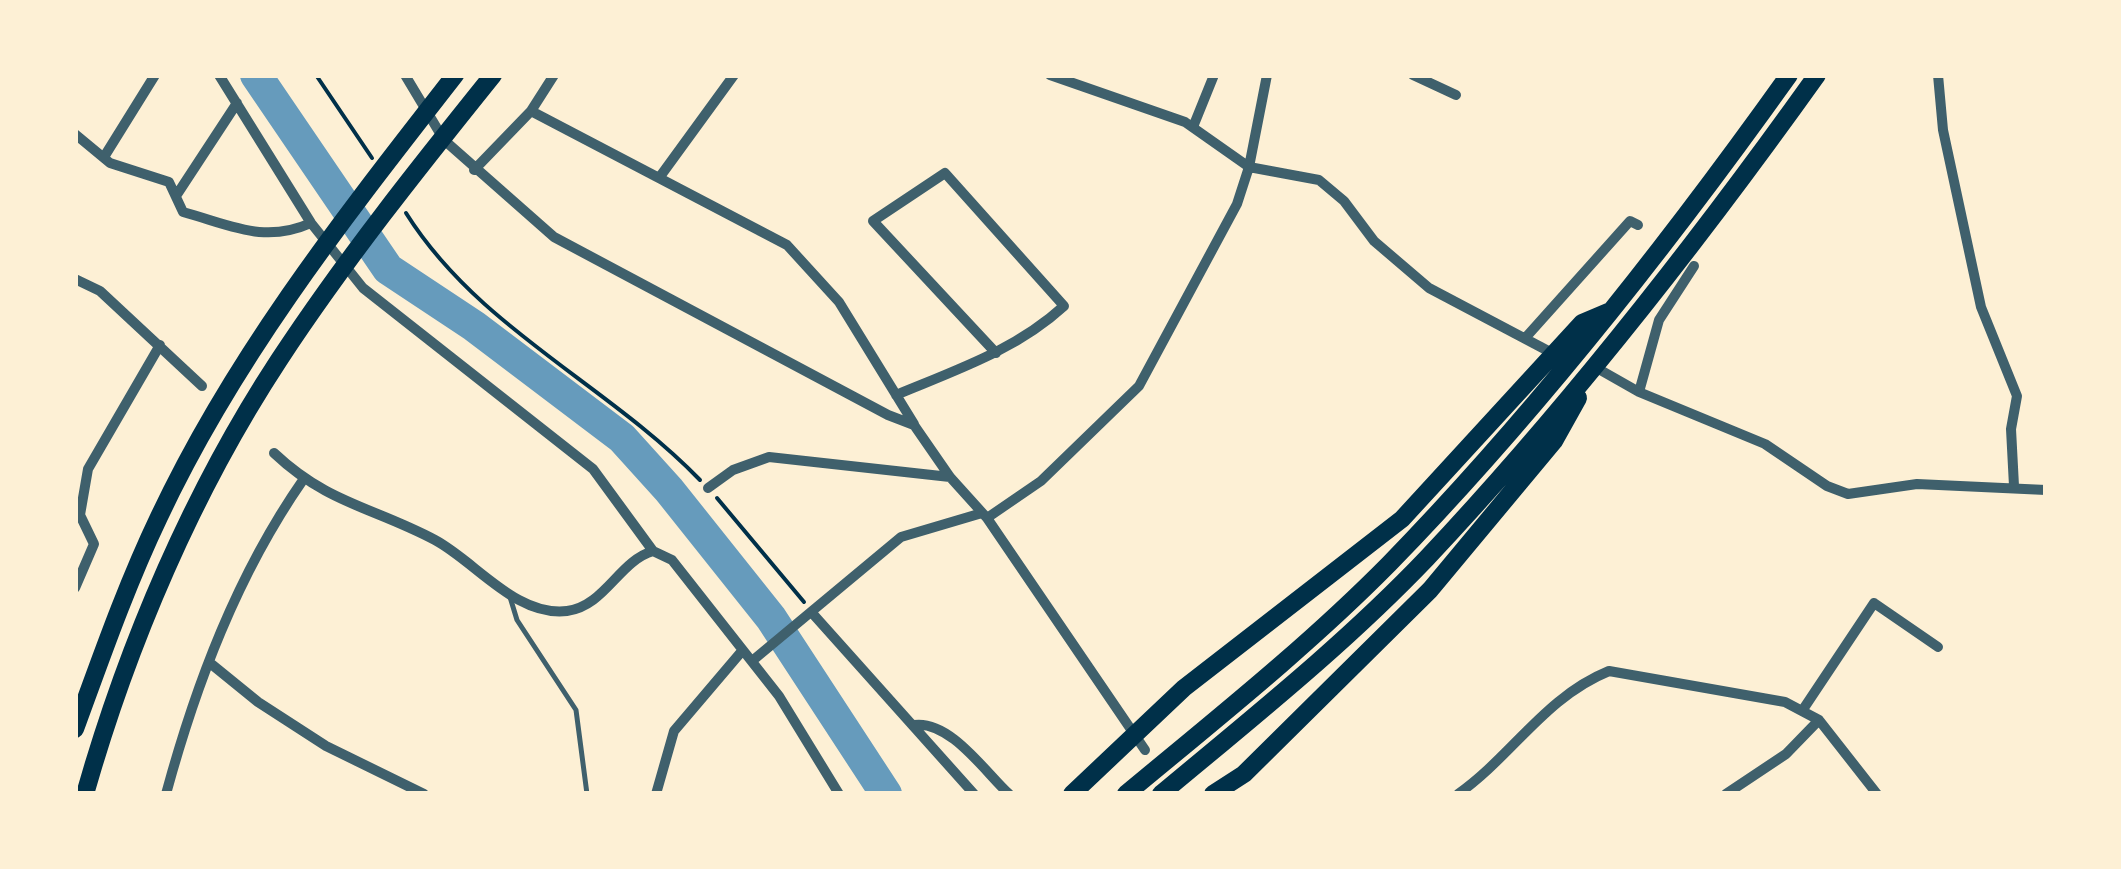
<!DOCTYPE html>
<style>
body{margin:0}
#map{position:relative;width:2121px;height:869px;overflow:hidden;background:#fdf0d5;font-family:"Alegreya Sans",sans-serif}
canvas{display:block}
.frame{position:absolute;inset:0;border:78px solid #fdf0d5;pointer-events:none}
</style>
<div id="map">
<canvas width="2121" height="869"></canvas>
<div class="frame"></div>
</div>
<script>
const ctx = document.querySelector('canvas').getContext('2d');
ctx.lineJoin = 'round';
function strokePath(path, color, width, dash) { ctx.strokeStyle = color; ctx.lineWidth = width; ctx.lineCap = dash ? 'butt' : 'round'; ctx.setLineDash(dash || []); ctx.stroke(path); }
const river = new Path2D(`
 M256,75L388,269L474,326L622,438L669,490L771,618L886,794`);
const path = new Path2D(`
 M316,75L372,158
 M406,213C478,328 607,384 700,480
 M717,498L804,602`);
const service = new Path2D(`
 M510,597L517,620L576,710L587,794`);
const minor = new Path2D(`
 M219,75L311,223L363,288L593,469L653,551L672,560L779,696L839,794
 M405,75L444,140L554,237L888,415L914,425L950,477L987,518L1145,750
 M1050,75L1185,122L1249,167L1319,180L1344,201L1374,241L1429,288L1554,354
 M1413,75L1456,95
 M1938,75L1943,130L1981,307L2017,396L2011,429L2014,486
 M531,111L787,245L839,302L914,424
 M1193,127L1214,75
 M75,134L110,163L169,182L183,212C231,225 264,244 311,223
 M104,157L155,75
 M474,170L531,111L554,75
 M659,178L734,75
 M176,196L237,103
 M75,279L100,291L202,386
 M1527,336L1630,221L1638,225
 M1595,367L1639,392L1765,444L1827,486L1848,494L1917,484L2046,490
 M1639,392L1659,320L1694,266
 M896,395C956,370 1016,350 1064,306L945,173L873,221L996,353
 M274,453C328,504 373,507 435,540C476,562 516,617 567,611C605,606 619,561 653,551
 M708,488L733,470L769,457L950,477
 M987,518L1041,481L1139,386L1237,204L1249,167L1267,75
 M75,588L94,544L80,515L88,469L160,345
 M813,614L974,794
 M752,661L901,537L982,513
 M210,663L258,702L326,746L424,794
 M1802,711L1874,603L1938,647
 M914,725C950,720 985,772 1009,794
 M166,794C196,684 237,575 303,480
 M656,794L674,731L742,651
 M1458,794C1512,756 1545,697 1609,671L1785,702L1819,720L1877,794
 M1726,794L1786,754L1819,720`);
const trunk = new Path2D(`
 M1072,794L1184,688L1402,519L1582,323L1608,312
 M1126,794C1215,720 1307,647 1389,564C1536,413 1667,246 1789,75
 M1161,794C1252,718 1345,644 1427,558C1569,407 1697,243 1817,75
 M1213,794L1244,774L1430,590L1554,441L1578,398`);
const motorway = new Path2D(`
 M75,729C101,658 126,586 159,517C235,355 346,215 455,75
 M85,794C128,643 193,491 279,360C344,261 419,167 493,75`);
strokePath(river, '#669bbc', 32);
strokePath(path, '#003049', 4);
strokePath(service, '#3f606c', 5);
strokePath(minor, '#3f606c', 10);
strokePath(trunk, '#003049', 18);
strokePath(motorway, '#003049', 18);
</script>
